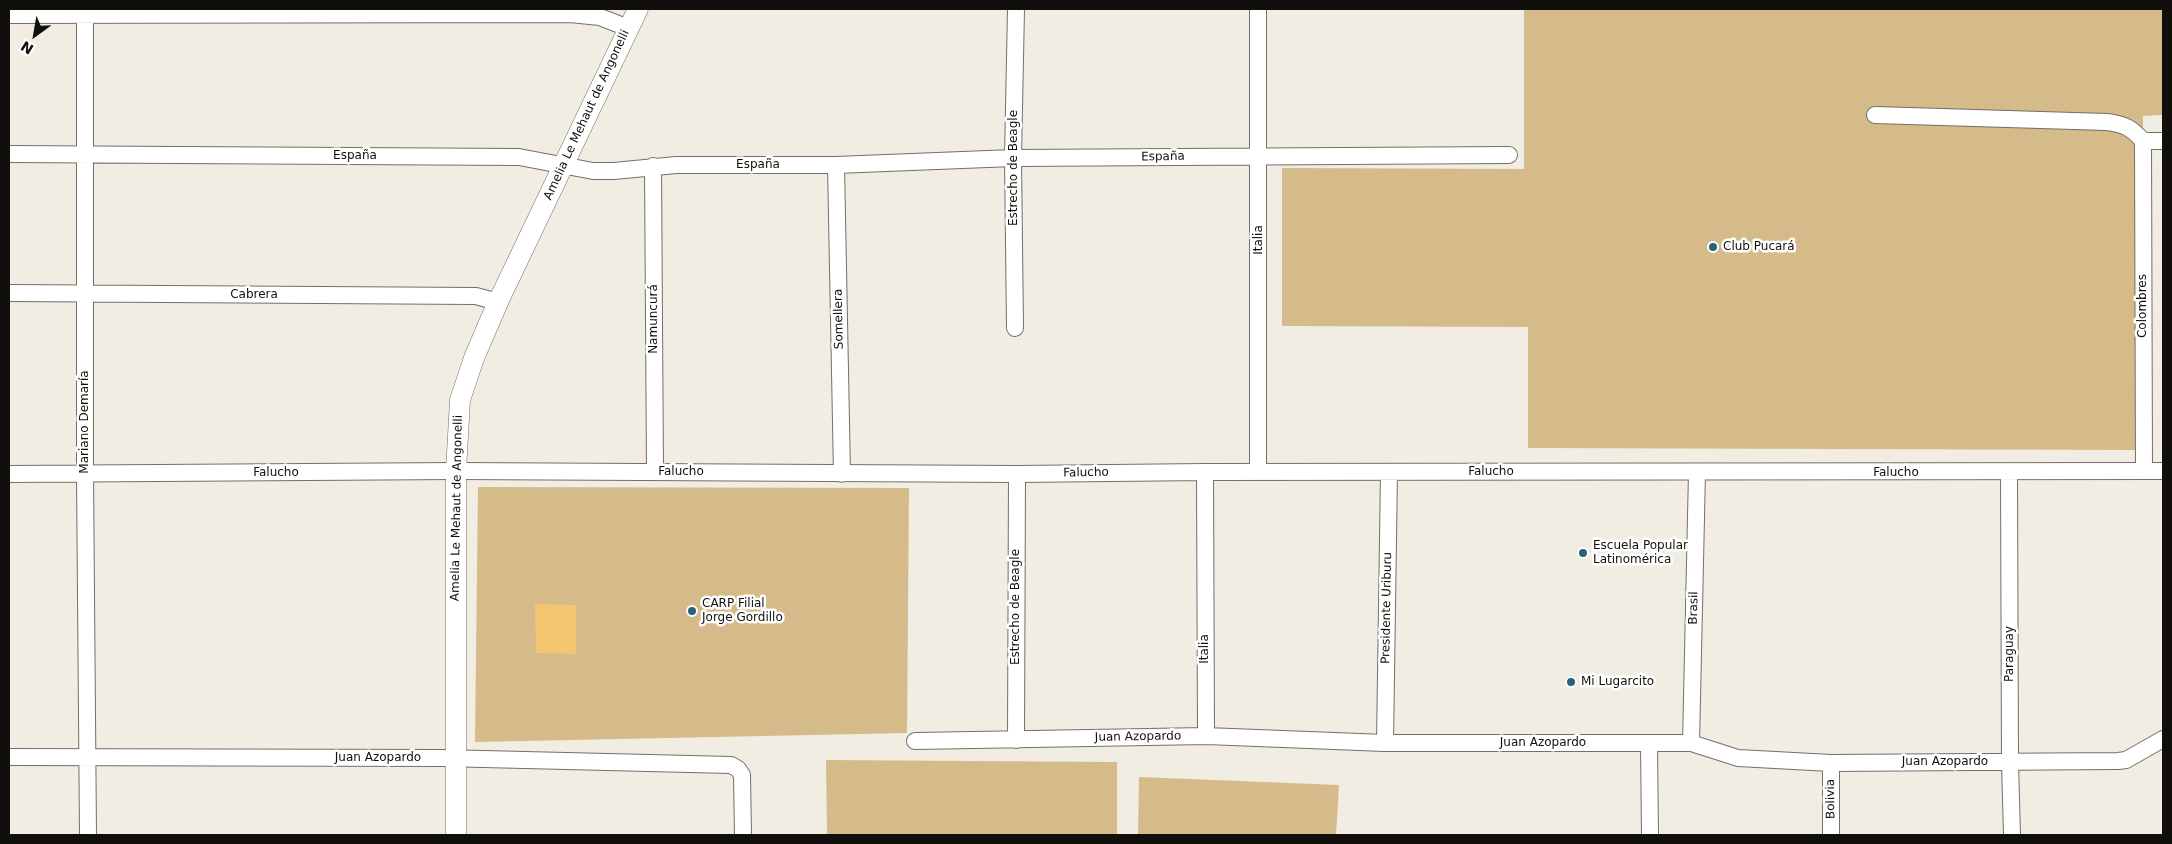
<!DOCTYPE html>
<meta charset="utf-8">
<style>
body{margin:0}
#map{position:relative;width:2172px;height:844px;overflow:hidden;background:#f2ede3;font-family:"DejaVu Sans",sans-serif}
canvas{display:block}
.frame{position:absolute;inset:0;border:10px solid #100f0c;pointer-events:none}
.north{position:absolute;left:10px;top:10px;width:50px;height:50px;-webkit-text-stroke:4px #fff;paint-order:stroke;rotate:212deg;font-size:14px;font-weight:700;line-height:20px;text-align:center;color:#100f0c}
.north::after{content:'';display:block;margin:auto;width:18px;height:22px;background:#100f0c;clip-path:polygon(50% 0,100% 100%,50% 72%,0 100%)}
</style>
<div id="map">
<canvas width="2172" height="844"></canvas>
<div class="frame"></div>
<div class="north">N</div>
</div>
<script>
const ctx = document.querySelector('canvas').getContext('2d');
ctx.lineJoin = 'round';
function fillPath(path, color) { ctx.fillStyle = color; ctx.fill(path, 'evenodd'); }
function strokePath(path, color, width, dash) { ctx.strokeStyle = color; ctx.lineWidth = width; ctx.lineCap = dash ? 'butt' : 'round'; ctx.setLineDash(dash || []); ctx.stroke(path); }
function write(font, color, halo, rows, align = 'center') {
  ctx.font = font + ' "DejaVu Sans",sans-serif'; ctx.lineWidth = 5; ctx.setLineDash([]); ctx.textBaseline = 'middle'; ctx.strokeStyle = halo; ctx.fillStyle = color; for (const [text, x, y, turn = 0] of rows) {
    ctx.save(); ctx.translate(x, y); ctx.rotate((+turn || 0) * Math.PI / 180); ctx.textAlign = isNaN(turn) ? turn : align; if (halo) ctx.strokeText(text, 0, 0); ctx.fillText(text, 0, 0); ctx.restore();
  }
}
const green = new Path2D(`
 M1524,9H2163V115L2143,116V450L1528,448V327L1282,326V168L1524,169Z
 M478,487L909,488L907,733L475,742Z
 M826,760L1117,762V835H827Z
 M1139,777L1339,785L1336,835H1138Z`);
const building = new Path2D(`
 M535,604L576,605V654L536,653Z`);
const minor = new Path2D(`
 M85,9V474L88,835
 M1258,9V472
 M9,15L570,14L600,17L628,28
 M1875,115L2107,122C2124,124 2132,128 2143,141
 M2143,141L2144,471
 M2143,141H2163
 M9,154L519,157L593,171H614L676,165H836L1013,158L1509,155
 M836,165L842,474
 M653,166L655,472
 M9,293L476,296L498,302
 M1015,328L1013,158L1016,9
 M1205,472L1206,736
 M2009,473L2010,762L2012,835
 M9,474L456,471L1017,474L1205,472L2163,471
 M1016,740L1017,474
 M915,741L1206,736L1385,743H1691L1738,758L1831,763L2118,761L2126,760L2163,739
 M1385,743L1389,472
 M1649,743L1650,835
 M1691,743L1697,472
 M9,757L442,758L731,765L738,769L742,775L743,835
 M1831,763V835`);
const tertiary = new Path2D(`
 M456,835V471L460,400L474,358L498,302L638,9`);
const markers = [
 [1713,247,5,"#236478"],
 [1583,553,5,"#236478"],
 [692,611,5,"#236478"],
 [1571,682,5,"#236478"]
];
const streetNames = [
 ["Amelia Le Mehaut de Angonelli",587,115,-65],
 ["España",355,156],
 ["España",1163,157,-1],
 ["España",758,165],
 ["Estrecho de Beagle",1014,168,-90],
 ["Italia",1259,240,-90],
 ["Cabrera",254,295],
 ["Colombres",2143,306,-90],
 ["Namuncurá",654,319,-90],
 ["Somellera",839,319,-91],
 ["Mariano Demaría",85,422,-90],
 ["Falucho",681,472],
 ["Falucho",1491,472],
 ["Falucho",276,473],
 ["Falucho",1086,473,-1],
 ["Falucho",1896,473],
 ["Amelia Le Mehaut de Angonelli",457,508,-89],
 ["Estrecho de Beagle",1016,607,-90],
 ["Presidente Uriburu",1387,608,-89],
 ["Brasil",1694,608,-89],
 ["Italia",1205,649,-90],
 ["Paraguay",2010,654,-90],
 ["Juan Azopardo",1138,737,-1],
 ["Juan Azopardo",1543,743],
 ["Juan Azopardo",378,758],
 ["Juan Azopardo",1945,762],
 ["Bolivia",1831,799,-91]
];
const poiNames = [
 ["Club Pucará",1723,247],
 ["Escuela Popular",1593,546],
 ["Latinomérica",1593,560],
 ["CARP Filial",702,604],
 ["Jorge Gordillo",702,618],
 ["Mi Lugarcito",1581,682]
];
fillPath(green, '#d5ba8a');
fillPath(building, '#f4c671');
strokePath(minor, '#746f67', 18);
strokePath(tertiary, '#746f67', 21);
strokePath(minor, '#fff', 16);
strokePath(tertiary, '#fff', 20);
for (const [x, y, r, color] of markers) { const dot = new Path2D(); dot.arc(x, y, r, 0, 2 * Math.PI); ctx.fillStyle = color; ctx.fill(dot); strokePath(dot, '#fff', 2); }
write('12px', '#100f0c', '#fff', streetNames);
write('12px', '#100f0c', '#fff', poiNames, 'left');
</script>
